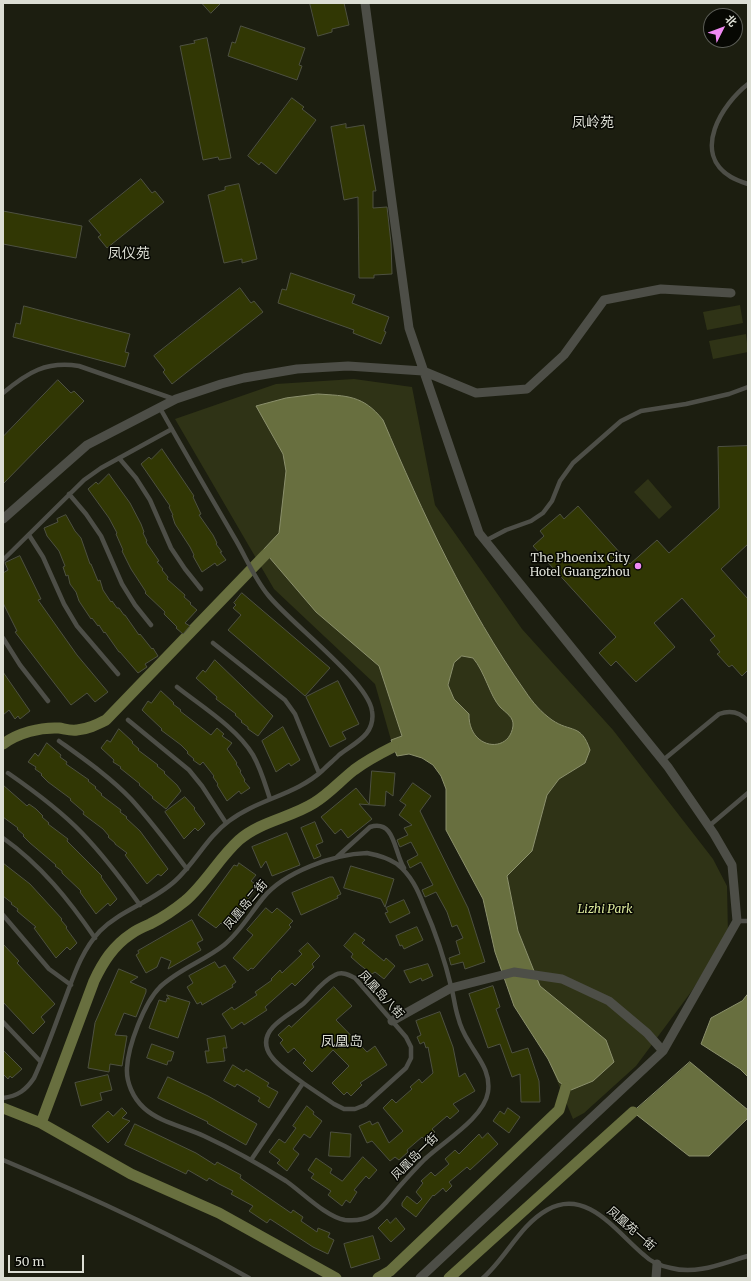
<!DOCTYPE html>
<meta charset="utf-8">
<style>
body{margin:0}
#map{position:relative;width:751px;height:1281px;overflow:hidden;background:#1c1e10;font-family:Merriweather,"Noto Sans SC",serif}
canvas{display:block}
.frame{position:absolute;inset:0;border:4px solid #dcded4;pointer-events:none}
.north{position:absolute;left:703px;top:8px;width:40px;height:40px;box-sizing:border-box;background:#070803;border:1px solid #5c5e57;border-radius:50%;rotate:48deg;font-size:11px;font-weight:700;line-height:16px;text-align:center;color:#dcded4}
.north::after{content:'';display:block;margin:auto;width:14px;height:18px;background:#f18af4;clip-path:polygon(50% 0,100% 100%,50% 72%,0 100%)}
.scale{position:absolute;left:8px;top:1255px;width:76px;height:18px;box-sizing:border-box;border:2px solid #dcded4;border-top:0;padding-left:5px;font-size:12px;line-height:14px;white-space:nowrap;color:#dcded4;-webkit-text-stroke:3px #070803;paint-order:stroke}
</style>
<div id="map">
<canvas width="751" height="1281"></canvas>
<div class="frame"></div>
<div class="north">北</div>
<div class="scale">50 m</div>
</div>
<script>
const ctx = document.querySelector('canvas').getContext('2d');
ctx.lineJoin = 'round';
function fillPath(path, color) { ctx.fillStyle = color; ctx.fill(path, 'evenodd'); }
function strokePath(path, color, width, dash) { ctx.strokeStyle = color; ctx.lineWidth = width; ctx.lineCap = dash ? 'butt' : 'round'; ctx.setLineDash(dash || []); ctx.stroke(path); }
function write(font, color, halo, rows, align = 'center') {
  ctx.font = font + ' Merriweather,"Noto Sans SC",serif'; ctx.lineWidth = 3; ctx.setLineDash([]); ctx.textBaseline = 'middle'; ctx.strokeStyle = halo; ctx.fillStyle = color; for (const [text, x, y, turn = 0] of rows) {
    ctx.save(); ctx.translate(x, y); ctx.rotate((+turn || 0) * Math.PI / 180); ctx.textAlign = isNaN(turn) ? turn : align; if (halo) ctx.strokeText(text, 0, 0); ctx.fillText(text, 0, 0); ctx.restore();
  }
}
const green = new Path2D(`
 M740,305L743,323L707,330L703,312Z
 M746,334L748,352L713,359L709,341Z
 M354,379L412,387L435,505L522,629L613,730L713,859L727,886L728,934L691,992L636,1066L584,1113L573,1119L548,1059L514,1006L495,952L483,899L446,830V789L441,776L433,765L422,758L409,754L397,756L393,747L375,684L274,589L175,419L276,384Z
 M648,479L672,507L659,519L634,492Z`);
const water = new Path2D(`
 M318,394C347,396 363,395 383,420C423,514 466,607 525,691C533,703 541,712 552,720C571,733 581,723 590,750L585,763L559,779L547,795L532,851L507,876L518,931L540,986L606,1040L614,1062L593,1081L571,1090L559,1082L548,1059L514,1006L495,952L483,899L446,830V789L441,776L433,765L422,758L409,754L397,756L391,740L402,736L379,666L316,612L263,550L279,533L286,471L283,454L256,406L286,398ZM462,656L473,658C485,672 490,696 500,707C506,713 514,717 513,726C509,755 468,749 469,714L454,699L448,685L454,663Z
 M748,994V1077L740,1069L701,1044L711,1018L742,1001Z
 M690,1062L748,1110V1118L709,1156H689L633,1112Z`);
const canal = new Path2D(`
 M3,744C18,733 40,727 59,728C65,729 71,731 77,730C88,729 96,725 106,720L266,554
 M3,1108L41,1123L131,1174L219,1213L336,1278
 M41,1123L94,981C103,962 113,946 131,934C136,930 143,927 150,924C162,918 174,910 185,901C206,883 219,858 239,840C261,821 290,818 314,803C329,794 340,781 354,770C366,761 379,754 393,747
 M378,1278L390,1271L559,1110L566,1087
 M449,1278L633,1112`);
const building = new Path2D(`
 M202,3H221L211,13Z
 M310,3H344L349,25L332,29V32L318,36Z
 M241,26L305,48L299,65L302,66L297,80L228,56L232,42L235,43Z
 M207,38L231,158L219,160L218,157L203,160L180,46L195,43L194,41Z
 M292,98L304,107L302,109L316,120L276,174L261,162L259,165L248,156Z
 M346,124V128L364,125L376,191H373V208L387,207L391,243L392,274L374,275V278H359L358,197L344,200L331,127Z
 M141,179L152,193L155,191L164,202L107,248L98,237L101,235L89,221Z
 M239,184L257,259L242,263V259L224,263L208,195L225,190V187Z
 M3,211L82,226L76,258L3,244Z
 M291,273L355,295L352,303L389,317L384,331L386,332L381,344L353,333L354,330L278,303L282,289L286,290Z
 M240,288L251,303L254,301L263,312L172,384L163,372L165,370L154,356Z
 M24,306L130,334L125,352L129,353L125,367L13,337L16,323L20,324Z
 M58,380L71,393L74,391L84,401L3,484V437Z
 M748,446V544L721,569L748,599V670L742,676L732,665L729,667L717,654L720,652L710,640L715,636L682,598L654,623L675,647L636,682L616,661L611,666L599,653L616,637L533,546L544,536L540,531L560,514L564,519L578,506L630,564L657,540L669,553L719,508L718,447Z
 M162,449L194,496L193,497L201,514L199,515L213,535L217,543L216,544L222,552H220L226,560L217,566L215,563L202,572L193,556L194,555L190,547L175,524L172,515H173L169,507L170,506L141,464L149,457L151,459Z
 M109,474L130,503L141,524L144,532L143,533L147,541L146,542L159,561L157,562L163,569L162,570L168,577L167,579L185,595L184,597L191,603L190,604L197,610L185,623L190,626L183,634L176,628L177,627L164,614L165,612L145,593L146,592L131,569L122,551L123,550L116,534L117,533L109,518L88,489L96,482L98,484Z
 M66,515L75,531L81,538L90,564H91L98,581L100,580L103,590L111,602L112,601L117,608H119L124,615H125L139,635L140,634L152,649L153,648L158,656L145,664L147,667L138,673L120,652H119L105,632L104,633L99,625L98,626L92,618L91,619L79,601L76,592L70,584L68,575L66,576L63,567L65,566L59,551L47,536L44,528L58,522L57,519Z
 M20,556L41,599L38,600L77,655L108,692L95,702L87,693L71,705L15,632L17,631L3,603V573L8,570L5,563Z
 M242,593L330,668L305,696L228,630L241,615L233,608L236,605L234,603Z
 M215,660L273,716L258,736L248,729V727L241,722L242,721L235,715L236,714L216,699L217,697L196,678L203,670L205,672Z
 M3,672L30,711L20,719L18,716L15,719L9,710L3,715Z
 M338,681L359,724L342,732L346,739L330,747L306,697Z
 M161,691L174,703L173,704L181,710L180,711L211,735L217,728L224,734L222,736L232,743L227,749L237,763L236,764L241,771L240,772L245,780L244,781L250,788L241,794L239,791L227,801L217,785L218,784L213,777L214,776L203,762L200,765L193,760L194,759L187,753L188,752L181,745L161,730L162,729L142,710L148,701L151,703Z
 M283,727L300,760L291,766L289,763L276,772L262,741Z
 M119,729L133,742L132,743L139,749L138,750L158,765L157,766L165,772L164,773L177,785L181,791L166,809L152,798L153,797L139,785L140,784L120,768L121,767L113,762L114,760L101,748L107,740L110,742Z
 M47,743L61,755L60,757L67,762L66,764L89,780L88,781L96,787L95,788L102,794L101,795L121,810L120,812L127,817L126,818L140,831L168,869L161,876L158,874L147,884L125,855L127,853L115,844V843L108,837L109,836L103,829L83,814L84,812L70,800L71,799L48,782L41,775L42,774L35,769L36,767L28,762L35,753L38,756Z
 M372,771L395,773L393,796L386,791L385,806L359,804L372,819L348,838L341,829L335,834L321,817L356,788L369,804Z
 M413,783L431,796L420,811L468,908L485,962L465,969L463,962L451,965L449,958L460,954L456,941L463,938L457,925L452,927L447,912L436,892L425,897L422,890L433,885L421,862L410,868L407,861L418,855L411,842L400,847L399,845L397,840L408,835L404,828L412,825L399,815L406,805L400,801Z
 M3,785L27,806L29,804L36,809L43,816L42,817L49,823L48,824L68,839L67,841L102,876L101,877L117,899L110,906L108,903L96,914L80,892L81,891L62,873V871L55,866L56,865L30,843L23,836L24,835L17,829L18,828L3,817Z
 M185,797L195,808L194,809L205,824L198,831L195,828L184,839L165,812Z
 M315,822L323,842L316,845L321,856L314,859L301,828Z
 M287,833L300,865L272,876L266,861L261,868L252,847Z
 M3,863L30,884L62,919L61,920L67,927L66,928L77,943L70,950L67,947L56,958L34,928L36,927L24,917L17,911L18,909L11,904L12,903L3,896Z
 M239,863L256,875L251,881L258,886L227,927L221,923L216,928L198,915L234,865L237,866Z
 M351,866L394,879L385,907L381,899L344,888Z
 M330,877H333L341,894L337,896L338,898L301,915L292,893Z
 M404,900L410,913L390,923L385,913L388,912L386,908Z
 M266,908L272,913L277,908L293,921L289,925L291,927L253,969L251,968L248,971L233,958L253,935L247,930Z
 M192,920L203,940L197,943L201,950L168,969L171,961L161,957L157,967L146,973L136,955L139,953L138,951Z
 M417,927L423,940L404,949L402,945L400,946L396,936Z
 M355,933L365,940L362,943L384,961L386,958L395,966L384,979L375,972L372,974L360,965L351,957L353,954L344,946Z
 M308,943L320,956L312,964L314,967L295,986L292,983L265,1007L267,1010L244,1025L242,1022L232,1029L222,1014L232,1007L234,1010L257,995L255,992L272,980L271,979L280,970L282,973L302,954L299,951Z
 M3,944L19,961L17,963L55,1004L41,1017L45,1022L33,1034L3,1002Z
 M215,962L219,968L225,965L236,982L232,985L233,987L202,1005L201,1002L197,1004L187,987L193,983L189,976Z
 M428,964L433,976L422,981L421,978L410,983L404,971Z
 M119,969L138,977L130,982L146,989V992L136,1017L124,1013L115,1035L127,1036L122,1066L110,1064L109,1072L88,1068L95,1023Z
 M493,986L500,1007L496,1009L512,1053L528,1048L539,1081L540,1102H521L520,1074L512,1077L500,1044L488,1048L469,994Z
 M334,987L352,1006L336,1020L367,1052L375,1046L387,1065L360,1083L362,1085L351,1096L347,1092L344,1095L332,1083L349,1066L333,1050L312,1072L303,1063L306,1060L294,1048L288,1053L280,1043L283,1040L278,1035L289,1025L291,1027Z
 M167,995L190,1002L178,1038L149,1028L159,1000L166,1002L167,998L169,999Z
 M440,1012L453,1047L459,1077L465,1073L475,1091L453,1104L459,1111L450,1119L447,1116L432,1129L435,1132L425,1140L422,1137L407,1150L408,1152L399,1160L395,1157L390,1161L372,1141L367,1143L359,1126L370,1121L372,1125L378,1122L389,1143L403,1131L383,1108L392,1099L396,1103L412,1089L410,1087L419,1079L422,1083L433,1073L428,1047L426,1048L424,1042L420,1044L417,1037L421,1035L416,1021Z
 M225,1036L227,1048H223L225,1061L207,1063L205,1051H209L207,1039Z
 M152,1044L174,1052L171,1061H168L167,1065L147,1058Z
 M3,1050L22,1069L12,1078L10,1076L8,1079L3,1074Z
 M233,1065L244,1072L246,1069L269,1083L267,1086L278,1092L269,1108L258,1101L260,1098L237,1084L235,1087L224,1081Z
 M108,1075L112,1090L100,1093L102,1100L81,1106L75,1083Z
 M168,1077L208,1096L257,1124L246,1145L207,1123L208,1122L158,1098Z
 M307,1106L314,1112L313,1114L322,1121L310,1138L304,1134L293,1149L299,1154L287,1171L277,1163L280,1160L269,1152L279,1139L285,1143L296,1128L293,1126Z
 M122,1108L127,1113L122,1118L130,1121L108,1143L92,1126L108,1111L113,1116Z
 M508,1108L520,1117L509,1133L493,1121L500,1111L504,1114Z
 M135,1124L196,1153L215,1165L217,1162L241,1175L240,1178L291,1213L293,1210L303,1217L301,1221L317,1232L318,1228L330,1233L328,1237L334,1240L328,1254L313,1247L270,1219L267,1223L249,1211L253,1206L231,1194L233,1191L219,1184L209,1178L207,1181L188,1170L186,1174L125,1145Z
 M331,1132L351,1134L350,1157L329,1156Z
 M488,1133L498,1144L470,1170L467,1167L449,1182L452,1186L446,1192L443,1188L434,1196L433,1195L416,1217L402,1206V1203L407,1196L417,1204L422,1199L416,1192L423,1183L421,1181L431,1172L435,1176L449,1164L445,1159L455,1150L459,1154L479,1134L482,1138Z
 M363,1157L377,1170L369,1179L366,1176L354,1190L357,1192L350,1203L346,1200L342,1206L328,1195L331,1191L311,1178L314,1174L308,1170L316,1158L332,1169L330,1173L342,1181Z
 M396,1218L405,1229L391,1242L378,1228L387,1219L390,1223Z
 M373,1236L380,1259L351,1268L344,1244Z`);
const lane = new Path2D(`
 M748,84C722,104 691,153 731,177C736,180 742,182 748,184
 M3,393C28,372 46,361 79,366L174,399
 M119,458L136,478L150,500L171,548L185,569L201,589
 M69,494L86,514L101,536L122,584L135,605L151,625
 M29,535L43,557L64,604L77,626L118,674
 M485,541L506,530L531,521L543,513L552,501L560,481L573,463L621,421L641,411L686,404L729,394L748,387
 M3,560L84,480L101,468L172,429
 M3,638L20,665L48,701
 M213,643L285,700L295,714L319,773
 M177,687C201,706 237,728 253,755C261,769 265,784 270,799
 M128,720L189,770L202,786L226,823
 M59,741C84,759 110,777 131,799C151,821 169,845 187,869
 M662,761L719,714C730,710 740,712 748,721
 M8,773C34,791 60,810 82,833C104,856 122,880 140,905
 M709,826L748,793
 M3,838C41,865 69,900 95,938
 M367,853C378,855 388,858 397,864C411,875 418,890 424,906C436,933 445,961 452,990C454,998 455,1008 458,1017C460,1025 464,1034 469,1042C478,1058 491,1071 488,1092C484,1118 444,1141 425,1159C416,1168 407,1178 399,1187C391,1196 383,1209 372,1215C364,1220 354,1221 345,1220C326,1217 302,1192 286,1181C259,1164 232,1149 204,1136C185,1127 159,1122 144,1108C133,1098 126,1082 127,1068C128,1046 144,1003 160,987C179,969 204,961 224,945C240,932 250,914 263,898C284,872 334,854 367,853Z
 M337,857L370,827C395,819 394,852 404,868
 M3,915L49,969L71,985
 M737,921H748
 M3,1022L41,1062
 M3,1098C18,1096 26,1090 34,1078C46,1052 55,1025 65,999C74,975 82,950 100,931C121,910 152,902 175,881C195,863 207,837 229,821C258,799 296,795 323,770C328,765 334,760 339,755C354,743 376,735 372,711C368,681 289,622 268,595C254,578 245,555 234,537C209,494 184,451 160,408
 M3,1160C87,1195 170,1233 249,1278
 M251,1160L303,1083L334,1104L344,1109H355L365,1105L406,1068L411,1058V1047L406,1037L355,978C349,975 342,971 335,975C322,981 313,995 303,1004C293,1012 281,1018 273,1027C251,1051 287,1071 303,1083
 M483,1278C506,1258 520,1225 547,1210C587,1187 617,1233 644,1255C651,1262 661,1266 671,1268C697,1275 723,1263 748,1256`);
const street = new Path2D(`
 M365,3L409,328L479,533L668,767L714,834L732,865L737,921L663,1051L420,1278
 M3,519L87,445L176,399L221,384L244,378L297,369L348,366L423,371L476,393L527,389L564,355L604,300L661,289L731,293
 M392,1021L451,988L514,972L562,979L609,1001L647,1033L663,1051
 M656,1278L657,1264`);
const markers = [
 [638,566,4,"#f18af4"]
];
const poiNames = [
 ["The Phoenix City",630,559],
 ["Hotel Guangzhou",630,573]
];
const streetNames = [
 ["凤凰岛二街",246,905,-50],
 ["凤凰岛八街",381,995,47],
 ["凤凰岛一街",415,1157,-45],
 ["凤凰苑一街",631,1229,41]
];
const parkNames = [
 ["Lizhi Park",605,910]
];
const quarterNames = [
 ["凤岭苑",593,123],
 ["凤仪苑",129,254],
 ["凤凰岛",342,1042]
];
fillPath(green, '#2f3316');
fillPath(water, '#686f3f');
strokePath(water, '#8b906c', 1);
strokePath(canal, '#686f3f', 11);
fillPath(building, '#313704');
strokePath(building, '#4e5141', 1);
strokePath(lane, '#4d4e47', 4.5);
strokePath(street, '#4d4e47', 9);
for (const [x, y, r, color] of markers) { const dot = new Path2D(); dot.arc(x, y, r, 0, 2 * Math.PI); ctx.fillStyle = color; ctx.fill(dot); strokePath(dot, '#070803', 1.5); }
write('12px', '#dcded4', '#070803', poiNames, 'right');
write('12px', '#dcded4', '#070803', streetNames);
write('italic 12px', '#dbe89b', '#070803', parkNames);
write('14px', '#dcded4', '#070803', quarterNames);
</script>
